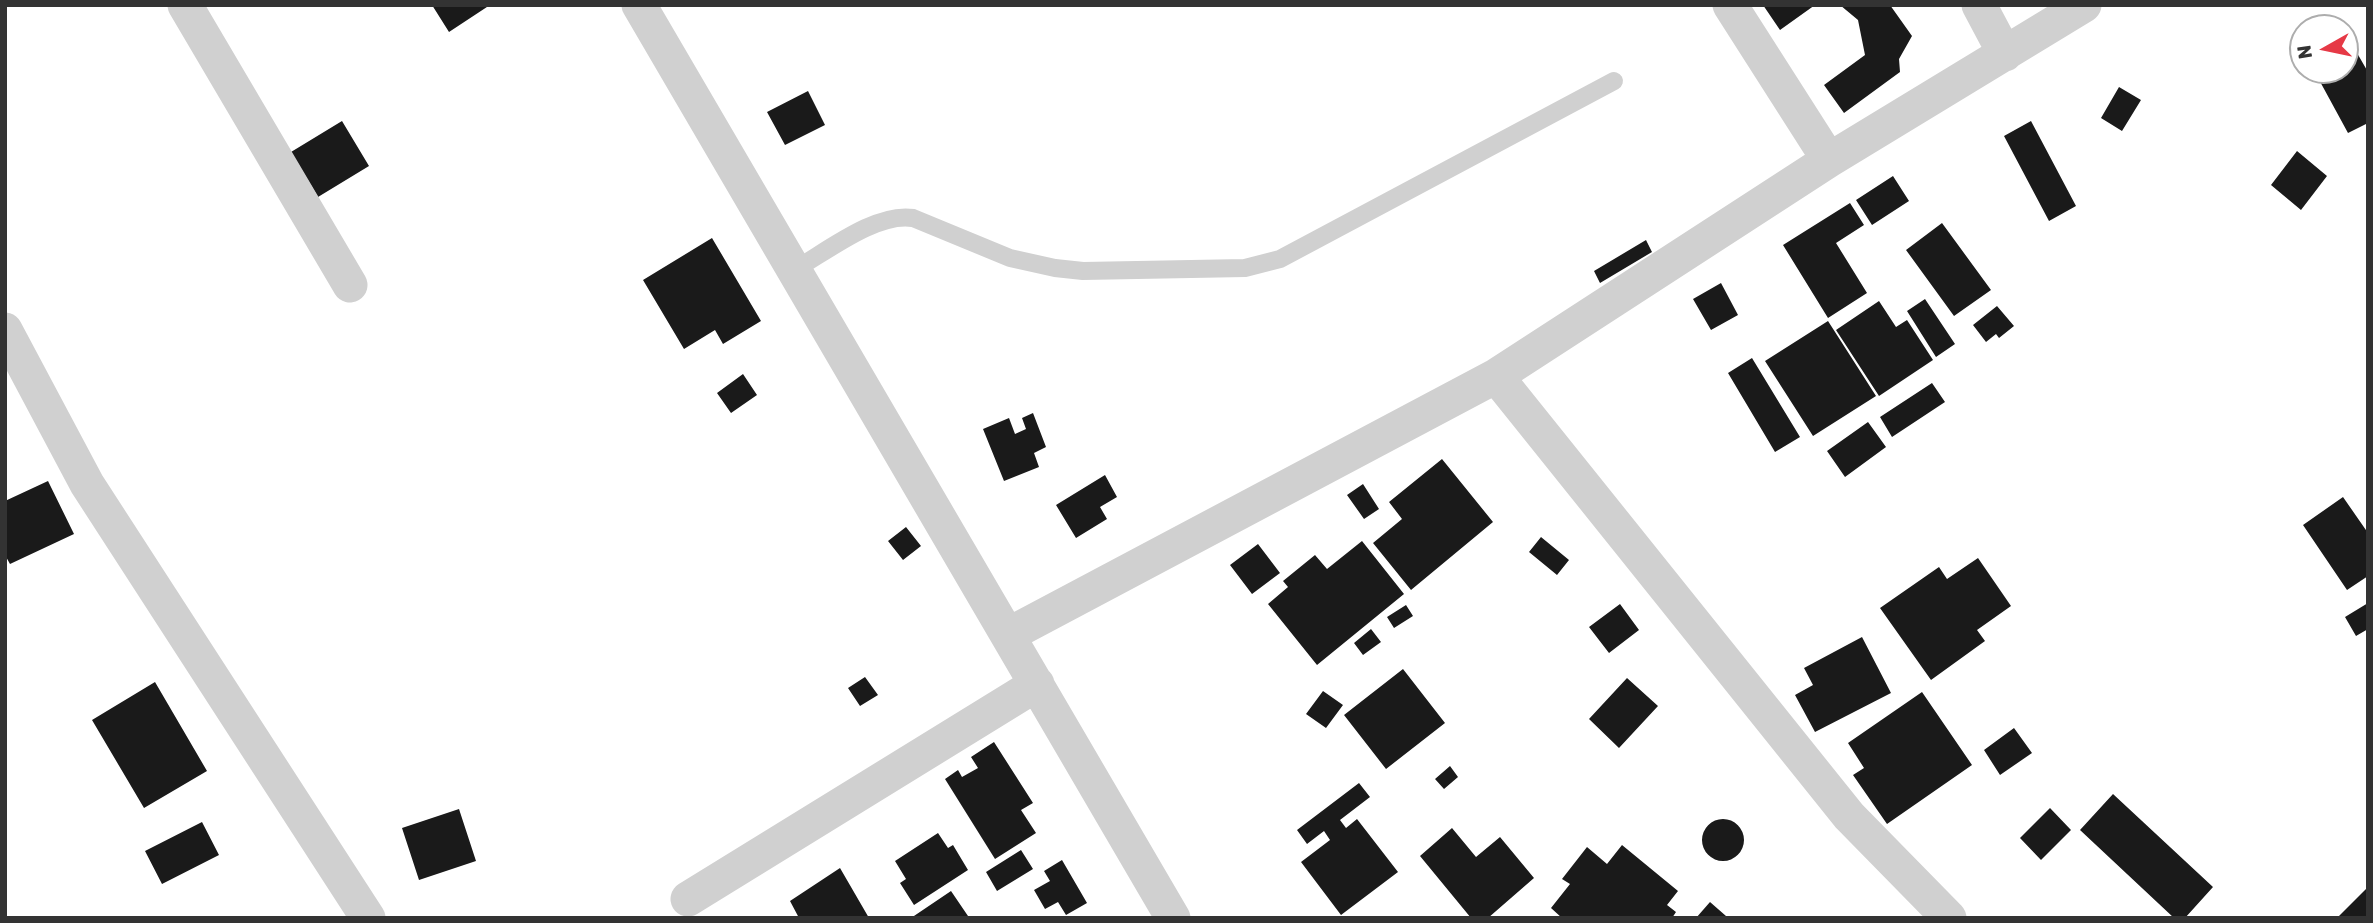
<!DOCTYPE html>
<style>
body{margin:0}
#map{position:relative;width:2373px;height:923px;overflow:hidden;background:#fff;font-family:Rubik,sans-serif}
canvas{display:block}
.frame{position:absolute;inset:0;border:7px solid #333;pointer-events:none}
.north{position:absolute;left:2289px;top:14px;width:70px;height:70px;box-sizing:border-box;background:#fff;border:2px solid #adadad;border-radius:50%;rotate:261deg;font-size:19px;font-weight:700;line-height:28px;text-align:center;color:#333}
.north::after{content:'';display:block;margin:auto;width:24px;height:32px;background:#e63946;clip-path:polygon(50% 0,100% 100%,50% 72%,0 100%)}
</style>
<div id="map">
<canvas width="2373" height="923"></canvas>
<div class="frame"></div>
<div class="north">N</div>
</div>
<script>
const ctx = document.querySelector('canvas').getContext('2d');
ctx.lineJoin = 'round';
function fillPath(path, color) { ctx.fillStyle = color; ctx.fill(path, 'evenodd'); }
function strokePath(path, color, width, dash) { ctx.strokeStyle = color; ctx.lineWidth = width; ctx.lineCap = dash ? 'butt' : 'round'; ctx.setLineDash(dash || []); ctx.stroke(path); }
const building = new Path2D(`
 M432,5H490L449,32Z
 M1763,5H1815L1780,30Z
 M1840,5H1890L1912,36L1899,59L1900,72L1844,113L1824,85L1865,55L1858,20Z
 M2357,53L2368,72V123L2348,133L2317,76L2327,70H2345V60Z
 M2119,87L2141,100L2122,131L2101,118Z
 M808,91L825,125L785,145L767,112Z
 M342,121L369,166L318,197L291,152Z
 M2031,121L2076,206L2049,221L2004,136Z
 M2297,151L2327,176L2301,210L2271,185Z
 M1893,176L1909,201L1872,225L1856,200Z
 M1850,203L1864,225L1836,243L1867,293L1828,318L1783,245Z
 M1942,223L1991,290L1954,316L1906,250Z
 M712,238L761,321L723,344L715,330L684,349L643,280Z
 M1646,240L1652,252L1600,283L1594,271Z
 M1721,283L1738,315L1711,330L1693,299Z
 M1925,299L1955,344L1936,357L1907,311Z
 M1879,301L1896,327L1907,320L1933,360L1879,396L1836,330Z
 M1997,306L2014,326L1999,338L1996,334L1986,342L1973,325Z
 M1828,321L1876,396L1813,436L1765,361Z
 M1752,358L1800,437L1775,452L1728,373Z
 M743,374L757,395L731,413L717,393Z
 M1932,383L1945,402L1892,437L1880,417Z
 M1033,413L1046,447L1034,453L1039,467L1004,481L983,429L1009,418L1015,434L1026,429L1022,418Z
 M1868,422L1886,447L1845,477L1827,451Z
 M1442,459L1493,522L1411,590L1373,543L1402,519L1389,502Z
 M1105,475L1117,497L1100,507L1107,519L1076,538L1056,505Z
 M48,481L74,534L10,564L5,555V501Z
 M1363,484L1379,509L1364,519L1347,495Z
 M2343,497L2368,533V576L2347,590L2303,525Z
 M906,527L921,546L903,560L888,541Z
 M1541,537L1569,560L1557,575L1529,552Z
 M1362,541L1404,594L1317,665L1268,604L1288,587L1283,581L1315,555L1327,569Z
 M1258,544L1280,573L1252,594L1230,565Z
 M1978,558L2011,606L1977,630L1985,641L1931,680L1880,608L1939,567L1947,579Z
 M2368,603V629L2356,636L2345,617Z
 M1620,604L1639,630L1609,653L1589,627Z
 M1406,605L1413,616L1394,628L1387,617Z
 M1371,629L1381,642L1363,655L1354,643Z
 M1862,637L1891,693L1815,732L1795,695L1813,685L1804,668Z
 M1403,669L1445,723L1386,769L1344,715Z
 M865,677L878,695L860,706L848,688Z
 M1627,678L1658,706L1619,748L1589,719Z
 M155,682L207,771L144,808L92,720Z
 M1323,691L1343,705L1326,728L1306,714Z
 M1922,692L1972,765L1887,824L1853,775L1864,768L1848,743Z
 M2014,728L2032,753L2000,775L1984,750Z
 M994,742L1033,803L1021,810L1036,833L995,859L945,779L958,770L962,777L978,768L971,757Z
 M1450,766L1458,777L1444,789L1435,779Z
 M1359,783L1370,797L1340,820L1346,828L1357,819L1398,872L1341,915L1301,862L1330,840L1324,831L1307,844L1297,830Z
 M2113,794L2213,887L2185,918H2174L2080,830Z
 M2050,808L2071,830L2041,860L2020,838Z
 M459,809L476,861L419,880L402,828Z
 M1702 840a21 21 0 1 1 42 0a21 21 0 1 1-42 0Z
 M202,822L219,855L162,884L145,851Z
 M1452,828L1476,857L1500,837L1534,878L1488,918H1471L1420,856Z
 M938,833L948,848L953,845L968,870L914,905L900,883L906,879L895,861Z
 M1622,845L1678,891L1667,905L1676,912L1672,918H1562L1551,908L1570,884L1562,879L1587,847L1607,864Z
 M1021,850L1033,869L997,891L986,872Z
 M1062,860L1087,903L1066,915L1058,902L1045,909L1034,890L1050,881L1044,871Z
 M840,868L869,918H799L790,901Z
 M2368,887V918H2337Z
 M951,891L968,916L911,918Z
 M1710,902L1726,916L1725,918H1696Z`);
const lane = new Path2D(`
 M794,270C826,252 876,212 913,218L1010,258L1055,268L1083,271L1245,268L1280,259L1614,81`);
const street = new Path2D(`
 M185,5L350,285
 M639,5L1173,918
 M1730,5L1829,160
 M1979,5L2005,54
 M5,330L87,484L368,918
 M1496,376L1849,816L1949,918
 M1008,635L1496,376L1829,160L2084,5
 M688,899L1037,684`);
fillPath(building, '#1a1a1a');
strokePath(lane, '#d0d0d0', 18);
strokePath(street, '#d0d0d0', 35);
</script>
